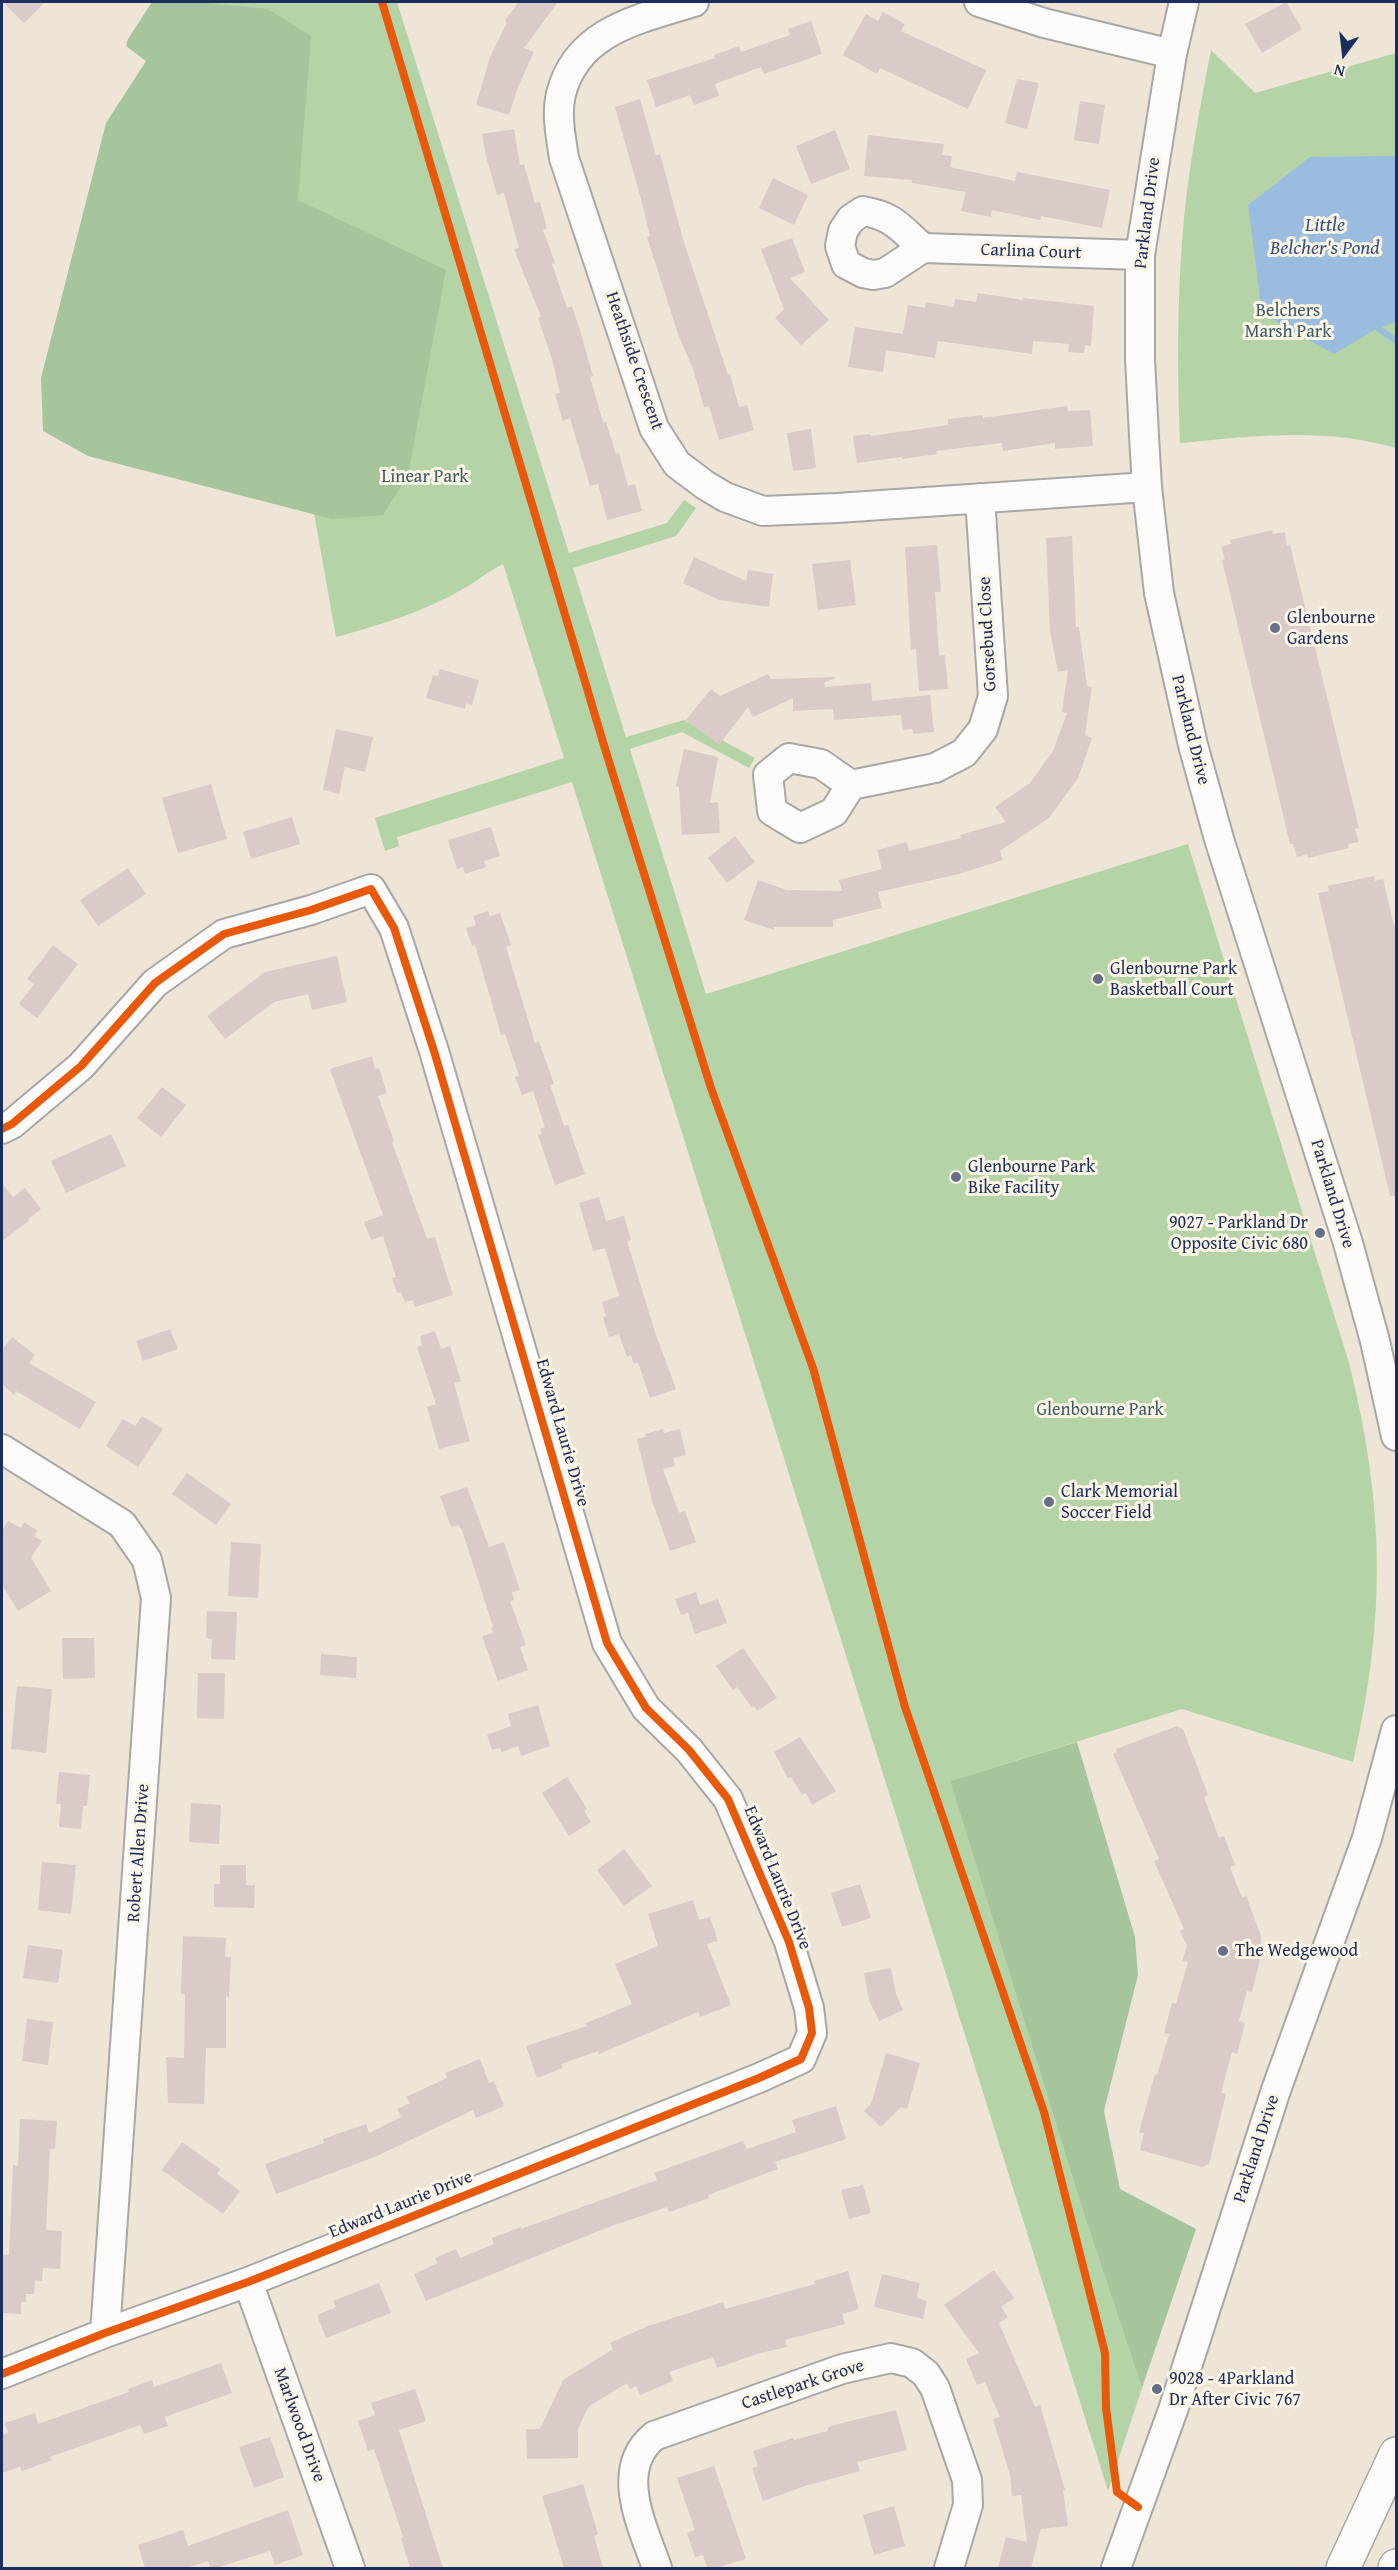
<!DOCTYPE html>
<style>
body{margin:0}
#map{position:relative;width:1398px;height:2570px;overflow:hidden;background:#eee5d7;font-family:"Gentium Book Plus",serif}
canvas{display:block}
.frame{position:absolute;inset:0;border:3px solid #1b2f5e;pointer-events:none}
.north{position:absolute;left:1314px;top:24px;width:60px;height:60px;-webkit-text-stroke:4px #fcf5e5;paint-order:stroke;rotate:195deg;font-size:16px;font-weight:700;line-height:24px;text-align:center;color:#1b2f5e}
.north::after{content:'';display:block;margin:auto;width:21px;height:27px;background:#1b2f5e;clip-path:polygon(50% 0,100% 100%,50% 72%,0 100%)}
</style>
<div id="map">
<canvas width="1398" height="2570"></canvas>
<div class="frame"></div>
<div class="north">N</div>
</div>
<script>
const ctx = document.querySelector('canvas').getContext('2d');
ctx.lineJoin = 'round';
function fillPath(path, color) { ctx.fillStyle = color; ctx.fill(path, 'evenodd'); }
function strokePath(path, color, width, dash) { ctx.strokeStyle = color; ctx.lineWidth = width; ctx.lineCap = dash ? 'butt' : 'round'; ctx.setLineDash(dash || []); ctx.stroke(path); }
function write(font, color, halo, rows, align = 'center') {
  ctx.font = font + ' "Gentium Book Plus",serif'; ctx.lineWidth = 6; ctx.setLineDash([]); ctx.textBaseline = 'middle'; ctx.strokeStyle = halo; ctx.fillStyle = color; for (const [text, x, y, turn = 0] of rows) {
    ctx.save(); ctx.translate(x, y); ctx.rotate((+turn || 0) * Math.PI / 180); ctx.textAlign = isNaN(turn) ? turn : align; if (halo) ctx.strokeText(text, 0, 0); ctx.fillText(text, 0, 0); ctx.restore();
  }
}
const green = new Path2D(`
 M156,2H397L569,553L667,523L684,500L696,508L676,536L573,568L626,737L684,720L755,758L749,768L682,732L630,749L706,994L1188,844L1349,1363C1385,1506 1386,1619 1353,1762L1182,1709L950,1781L1081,2205L1142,2388L1108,2491L572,782L397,837L399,846L385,851L375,818L564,758L503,564C489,571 477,581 463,589C423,612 380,625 336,637L262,221Z
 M1211,50L1255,93L1396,53V448C1325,427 1253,436 1180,443C1177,368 1177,293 1184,218C1190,161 1200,106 1211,50Z`);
const forest = new Path2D(`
 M152,2H200L268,9L311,36L298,200L446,270L408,475L383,515L332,519L88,456L43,431L41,378L106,123L146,61L126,46L128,39Z
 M1077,1742L1135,1937L1138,1975L1104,2111L1120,2189L1196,2229L1142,2388L1081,2205L950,1781Z`);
const water = new Path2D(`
 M1396,156V322L1378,328L1334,354L1279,324L1261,305L1248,205L1310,157Z`);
const stream = new Path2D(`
 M1378,328L1396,341`);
const building = new Path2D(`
 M3,2H45L24,23Z
 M519,2H558L524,48L534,52L518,87L509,115L476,105L490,57L507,22L505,20Z
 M1286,2L1302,29L1262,53L1245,24Z
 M883,12L905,24L901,31L986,70L968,109L880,68L877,74L843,55L866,14L878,21Z
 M811,21L822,54L764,74L761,67L715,84L719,96L694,105L690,95L656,107L647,80L715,58L714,55L739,46L741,52L790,35L788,29Z
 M1017,79L1039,83L1027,129L1005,123Z
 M640,99L656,155L660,154L683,239L728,375L730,374L739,407L747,405L754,430L719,440L709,406L704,407L693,369L678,334L647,237L650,236L641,199L615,107Z
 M1080,101L1105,105L1099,144L1074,140Z
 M514,129L520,165L524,164L535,203L540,202L547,229L543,230L555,263L552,264L567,308L572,306L579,327L593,376L590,377L603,422H606L616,454L619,453L628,486L635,484L642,511L607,520L598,484L590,486L570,418L563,421L555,394L560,393L552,359L538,318L541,317L514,249L519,248L504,193L497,195L486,156L482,134Z
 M835,130L850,169L811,184L796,146Z
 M868,135L944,144L942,155L952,156L950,167L1015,181L1017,172L1110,190L1102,228L1041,216L1040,220L992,210L991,217L961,211L966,192L912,183V180L864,176Z
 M773,178L808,195L794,225L759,208Z
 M792,238L805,272L790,278L829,320L801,345L775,318L784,309L761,249Z
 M978,293L1023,300V298L1094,306L1091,346L1085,345L1084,353L1068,352L1069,344L1033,341L1032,354L938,341L935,358L886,350L883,372L848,367L855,327L903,334L908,305L925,308L926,302L954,307L955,299L976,302Z
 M1067,406L1068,411L1090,410L1093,446L1055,449V443L1003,451L1002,443L936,451L937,454L902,459V457L857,463L853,436L870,434L871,436L948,425V419L983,415V418Z
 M811,429L816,468L793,471L787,433Z
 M1272,530L1273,534L1285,532L1287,546L1290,545L1359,828L1355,829L1359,842L1348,844L1349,848L1308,858L1307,854L1297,857L1293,844H1290L1222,560L1225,559L1221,547L1231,544L1230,540Z
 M1072,536L1076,627H1079L1087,686L1092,687L1085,735L1092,738L1078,778L1049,818L1000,851L1003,860L959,874L878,892L882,908L833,920V927H774V930L744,920L758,880L787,890L842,891L839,880L882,869L877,850L907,842L909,851L961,838L960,835L1006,822L995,807L1030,783L1053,751L1067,713L1062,712L1068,670L1058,672L1050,631L1046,538Z
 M937,545L941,592H935L939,656L945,655L948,689L919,691L916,649L911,650L905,547Z
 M694,557L746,581L748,570L773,574L769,607L719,600L683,583Z
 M850,560L856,605L818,610L812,564Z
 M440,669L479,680L472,705L466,703L465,709L426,698L433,675L438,676Z
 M768,674L771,679L837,677L824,683L825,687L871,683L872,701L930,695L934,732L913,734L912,729L903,730L901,715L834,720L833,709L793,711V698L753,717L748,707L719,745L686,720L711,689L720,696Z
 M336,729L373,737L365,772L345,767L339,794L323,790Z
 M684,749L718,757L710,803L718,802L720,833L682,835L679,787L676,786Z
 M211,784L227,839L178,853L162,798Z
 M292,817L300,844L251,859L243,832Z
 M491,827L500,856L484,861L486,867L465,874L463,867L457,869L448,840Z
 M735,836L755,862L727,883L708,858Z
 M128,868L146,894L98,926L80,900Z
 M1374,876L1375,881L1383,879L1396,934V1196H1390L1318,893L1329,891L1328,886Z
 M488,911L490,916L500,913L511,945L506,947L535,1043L539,1042L554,1084L550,1085L564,1126L568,1125L585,1174L555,1185L538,1135L542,1134L540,1129L545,1127L533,1091L522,1095L515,1077L519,1076L505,1034L501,1035L475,945L472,946L466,928L476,925L473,916Z
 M53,945L78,964L37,1018L19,1004L34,984L27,979Z
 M337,956L347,1002L312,1010L308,994L274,1002L225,1039L207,1016L265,972Z
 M372,1056L375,1069L379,1068L387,1093L378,1096L394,1141L392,1142L427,1239L435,1237L453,1295L415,1307L413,1300L405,1302L401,1292L397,1293L392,1278L396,1277L383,1236L371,1240L364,1222L383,1215L330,1069Z
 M162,1087L186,1105L161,1137L137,1118Z
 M111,1134L126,1166L66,1193L51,1161Z
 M2,1183L13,1197L25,1188L41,1209L28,1219L29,1221L2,1241Z
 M599,1197L606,1221L624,1216L631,1240L627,1241L656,1335L676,1389L650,1398L638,1362L634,1364L631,1355L627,1357L619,1334L609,1337L603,1317L606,1316L602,1302L619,1296L605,1248L593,1251L579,1203Z
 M170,1329L178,1349L143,1361L136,1341Z
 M435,1331L441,1349L450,1346L461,1381L454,1383L470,1441L439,1449L427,1407L436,1404L417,1347L422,1345L420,1336Z
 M12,1337L35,1355L29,1363L96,1402L80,1429L16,1391L14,1395L2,1384V1350Z
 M142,1416L163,1429L138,1467L106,1446L123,1419L135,1426Z
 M663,1429L664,1433L680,1429L686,1455L673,1458L675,1466L663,1469L679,1513L685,1511L696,1542L670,1551L652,1501L637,1439L646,1437L645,1434Z
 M187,1473L231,1504L216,1525L172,1494Z
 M467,1487L489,1547L504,1542L520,1590L512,1592L514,1600L510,1601L526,1645L520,1647L528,1670L498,1681L482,1636L493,1633L491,1628L493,1627L462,1530L458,1525L451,1527L440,1496Z
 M8,1521L21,1528L24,1522L38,1531L34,1536L42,1541L31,1558L51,1591L18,1611L2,1585V1531Z
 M231,1542L261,1544L258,1598L228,1596Z
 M696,1592L700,1605L718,1599L727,1623L695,1634L688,1613L681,1615L675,1599Z
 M207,1611L237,1612L235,1660L211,1659L212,1639L206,1638Z
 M62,1638H94L95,1678L63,1679Z
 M743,1648L777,1698L757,1711L754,1706L752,1708L737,1687L733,1690L716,1666Z
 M321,1654L357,1657L356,1678L320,1675Z
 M198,1673H225L224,1719L197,1718Z
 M17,1686L52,1689L46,1753L11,1749Z
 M538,1705L550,1746L521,1756L518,1746L502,1752L500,1748L492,1750L487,1735L511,1726L508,1714Z
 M1177,1726L1183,1729L1208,1795L1204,1797L1219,1838L1224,1836L1235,1865L1230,1867L1242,1898L1246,1896L1261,1936V1955L1252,1992L1247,1991L1239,2021L1245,2023L1237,2054L1232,2052L1221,2093L1226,2094L1209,2164L1202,2167L1140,2150L1144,2133L1139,2132L1155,2074L1157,2075L1169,2034L1164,2033L1172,2003L1176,2004L1188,1962L1182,1961L1187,1946L1180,1931L1184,1929L1154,1861L1159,1859L1113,1754L1117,1752L1116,1749Z
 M800,1737L836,1791L812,1805L806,1793L802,1795L791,1777L788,1778L774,1752Z
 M59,1772L90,1775L87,1806H83L81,1829L59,1827L61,1804H56Z
 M567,1777L587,1809L584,1811L591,1822L569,1836L542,1793Z
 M191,1803L221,1805L219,1844L189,1842Z
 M624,1849L652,1886L624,1906L597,1870Z
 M42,1862L76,1865L71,1914L38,1910Z
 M220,1865H246V1885H255L254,1908L214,1907V1884H220Z
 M860,1884L871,1918L842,1927L831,1893Z
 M693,1900L699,1920L710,1917L718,1941L707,1944L731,2005L700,2017L698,2012L599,2054L598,2051L561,2064L563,2068L537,2078L526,2046L587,2026L586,2023L632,2004L615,1964L658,1946L648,1914Z
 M183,1936L226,1938L225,1957H231L229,1997L226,1996V2048H206L204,2104L168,2103L166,2057L184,2058L185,1994H181Z
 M28,1945L63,1950L58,1983L23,1978Z
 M891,1968L896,1994L903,2010L879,2021L869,2000L864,1973Z
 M27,2019L53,2022L48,2065L22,2061Z
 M886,2053L920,2063L907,2109L901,2107L881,2127L864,2111L871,2104Z
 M480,2059L489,2083L494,2081L504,2106L476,2118L473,2110L377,2156L276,2194L265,2164L324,2143L323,2139L366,2124L369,2133L401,2117L397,2109L410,2103L406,2097L447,2078L445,2073Z
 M836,2106L846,2139L775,2162L778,2169L708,2195L709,2198L669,2212L667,2207L606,2228L426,2301L414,2274L438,2263L435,2258L456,2249L460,2258L494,2244L492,2238L521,2227V2229L657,2180L654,2173L743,2141L747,2149L796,2132L792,2120Z
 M20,2119L57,2121L55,2149H50L46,2230L62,2231L60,2269L43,2268L42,2281L35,2280L34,2294H26V2302H21V2314L2,2313V2254L9,2255L13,2165L18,2166Z
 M182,2142L220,2169L217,2174L240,2191L223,2214L162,2170Z
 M863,2185L871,2213L849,2219L841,2190Z
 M994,2270L1014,2298L1001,2307L1008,2317L999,2323L1035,2407L1040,2405L1065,2490H1063L1068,2526L1041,2529L1031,2568H998L1006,2537L1027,2542L1021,2495L1012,2496L1010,2475L993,2419L1000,2417L985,2382L977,2385L966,2359L979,2353L944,2305Z
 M848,2271L859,2309L842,2314L845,2324L785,2340L787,2347L760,2353L717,2368L713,2357L669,2372L673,2381L640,2395L636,2386L630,2389L627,2383L588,2407L578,2429V2458L527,2459L526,2429H540L563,2380L613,2349L610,2343L648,2326L723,2302L725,2309L815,2284L814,2281Z
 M882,2274L920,2283L917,2298L927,2301L923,2319L874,2307Z
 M379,2283L391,2313L326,2338L317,2315L336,2307L333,2301Z
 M221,2363L232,2393L165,2417L168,2426L144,2434L140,2425L50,2457L52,2460L22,2471L20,2467L2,2473V2435L8,2433L5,2423L35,2413L38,2424L129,2392L128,2389L152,2380L154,2387Z
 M415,2389L426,2421L399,2430L443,2568H410L401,2538L403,2537L374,2449L368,2451L358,2421L375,2415L371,2403Z
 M896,2410L907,2450L857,2462L860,2471L805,2486L763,2501L752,2468L758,2466L753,2451L793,2438L794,2440L828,2431V2427L846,2422Z
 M270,2437L284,2477L254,2488L239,2447Z
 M714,2466L746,2559L716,2568H707L703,2555L695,2557L687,2533L695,2530L677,2478Z
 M583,2484L598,2534L594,2536L603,2568H564L542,2496Z
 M894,2506L905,2546L874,2555L863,2515Z
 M288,2510L303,2555L275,2565L270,2551L216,2568H210L208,2561L186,2568H145L138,2545L183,2530L188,2546Z`);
const minor = new Path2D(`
 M694,2C640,19 577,30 561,94C556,114 561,138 564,158L654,428L677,464L705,485L725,497L763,511L837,508L1147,487
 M979,2L1044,23L1172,54
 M1184,2L1172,54L1140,255V359L1144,436L1147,487L1159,593L1193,745L1219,839L1348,1243L1375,1341L1396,1436
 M923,248C901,229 894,216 863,211L851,219L843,231L840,246L846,264L863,273L873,275L885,273L923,248L1140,255
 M851,785L821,764L789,758L768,775L772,811L800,828L834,812L851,785L935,768L964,753L983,729L993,696L980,498
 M2,1129L12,1124L81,1066L155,983L224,934L311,910L371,889L394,928L434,1051L607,1643L646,1708L689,1750L728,1799L789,1942L809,2008L812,2033L801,2059L759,2078L248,2282L105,2333L2,2374
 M2,1449L122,1524L147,1560L156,1598L105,2333
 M248,2282L350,2568
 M657,2568C643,2527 613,2470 654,2436L842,2369L891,2358L912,2363L926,2374L935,2388L967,2480L968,2505L949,2568
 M1116,2568L1173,2410L1276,2090L1367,1838L1396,1730`);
const highway = new Path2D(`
 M1343,2568L1396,2454
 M1395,2568L1396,2566`);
const cycleway = new Path2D(`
 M382,2L606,752L711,1088L813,1368L905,1707L1044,2112L1105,2353L1106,2408L1117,2492L1138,2507
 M2,1129L12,1124L81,1066L155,983L224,934L311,910L371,889L394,928L434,1051L607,1643L646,1708L689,1750L728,1799L789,1942L809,2008L812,2033L801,2059L759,2078L248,2282L105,2333L2,2374`);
const markers = [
 [1275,628,6,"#656f88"],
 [1098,979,6,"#656f88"],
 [956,1177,6,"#656f88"],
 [1320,1233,6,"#656f88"],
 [1049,1502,6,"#656f88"],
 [1223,1951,6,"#656f88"],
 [1157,2389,6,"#656f88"]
];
const streetNames = [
 ["Parkland Drive",1148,213,-83],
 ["Carlina Court",1031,252,2],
 ["Heathside Crescent",634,361,71],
 ["Gorsebud Close",988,634,-93],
 ["Parkland Drive",1190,730,76],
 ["Parkland Drive",1332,1194,73],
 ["Edward Laurie Drive",562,1433,74],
 ["Robert Allen Drive",139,1853,-86],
 ["Edward Laurie Drive",777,1878,68],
 ["Parkland Drive",1257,2149,-72],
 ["Edward Laurie Drive",401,2205,-22],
 ["Castlepark Grove",803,2385,-18],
 ["Marlwood Drive",299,2425,70]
];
const parkNames = [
 ["Belchers",1288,311],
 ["Marsh Park",1288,332],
 ["Linear Park",425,477],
 ["Glenbourne Park",1100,1410]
];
const poiNames = [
 ["Glenbourne",1287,618],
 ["Gardens",1287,639],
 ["Glenbourne Park",1110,969],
 ["Basketball Court",1110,990],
 ["Glenbourne Park",968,1167],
 ["Bike Facility",968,1188],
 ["9027 - Parkland Dr",1308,1223,"right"],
 ["Opposite Civic 680",1308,1244,"right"],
 ["Clark Memorial",1061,1492],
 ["Soccer Field",1061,1513],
 ["The Wedgewood",1235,1951],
 ["9028 - 4Parkland",1169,2379],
 ["Dr After Civic 767",1169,2400]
];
const waterNames = [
 ["Little",1325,226],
 ["Belcher's Pond",1325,249]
];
fillPath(green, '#b4d3a6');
fillPath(forest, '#a6c59c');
fillPath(water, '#9abcdf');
strokePath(stream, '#9abcdf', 6);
fillPath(building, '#dacac8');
strokePath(minor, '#a9a7a5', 32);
strokePath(highway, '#a9a7a5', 36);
strokePath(minor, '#fcfbf9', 28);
strokePath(highway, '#fcfbf9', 33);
strokePath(cycleway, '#e8590c', 8);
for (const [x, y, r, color] of markers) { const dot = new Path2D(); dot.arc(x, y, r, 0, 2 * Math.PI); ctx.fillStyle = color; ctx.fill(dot); strokePath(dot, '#fcf5e5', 2); }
write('18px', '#1b2f5e', '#fcf5e5', streetNames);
write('18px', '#3b5c67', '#fcf5e5', parkNames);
write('18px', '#1b2f5e', '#fcf5e5', poiNames, 'left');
write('italic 20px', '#365486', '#fcf5e5', waterNames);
</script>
